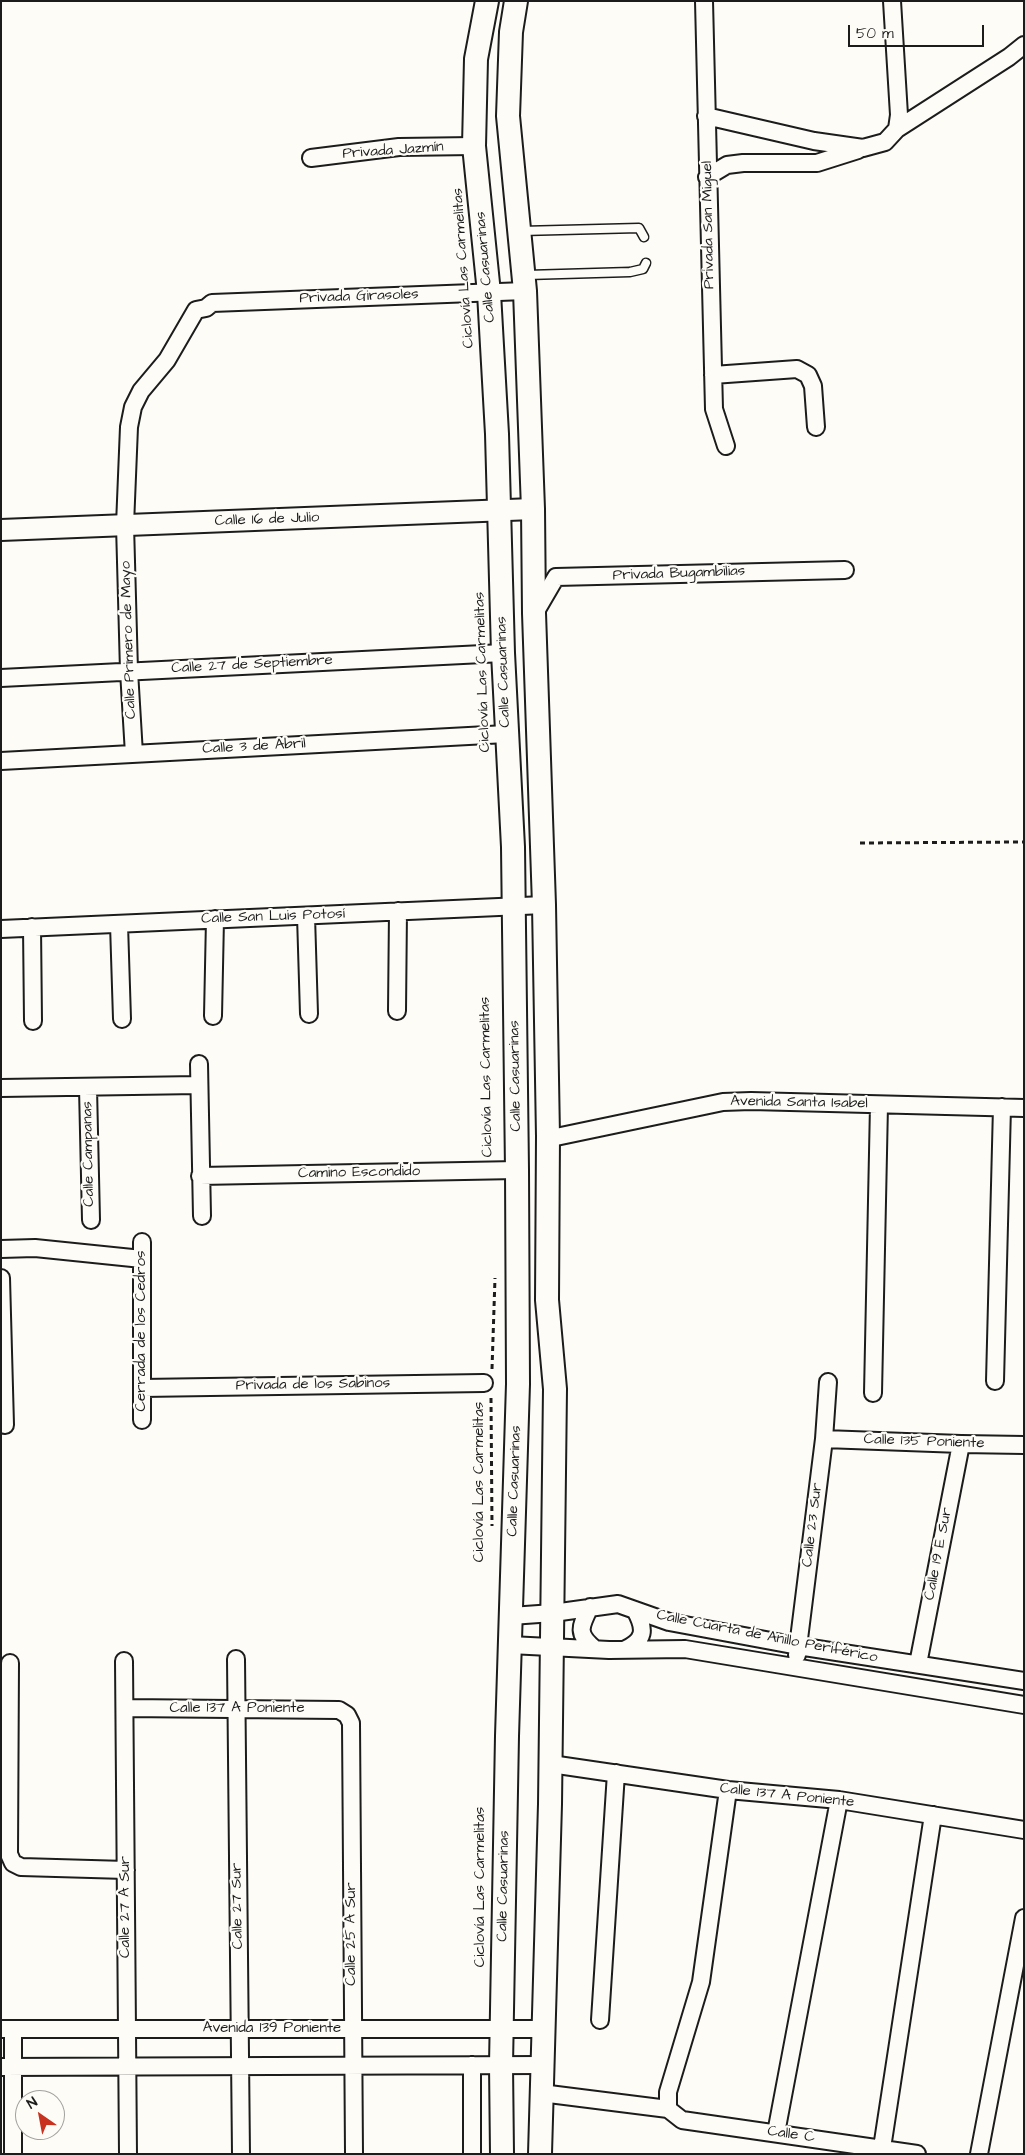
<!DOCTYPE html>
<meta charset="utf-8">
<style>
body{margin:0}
#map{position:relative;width:1025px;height:2155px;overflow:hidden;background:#fdfcf7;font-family:"Architects Daughter",sans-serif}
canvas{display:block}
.frame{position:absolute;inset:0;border:2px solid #1c1c1c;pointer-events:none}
.north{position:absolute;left:15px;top:2090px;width:50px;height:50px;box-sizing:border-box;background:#fdfcf7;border:1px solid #a3a29f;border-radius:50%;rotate:327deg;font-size:14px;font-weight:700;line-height:20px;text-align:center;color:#1c1c1c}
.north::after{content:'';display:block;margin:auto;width:18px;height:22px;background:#c8321e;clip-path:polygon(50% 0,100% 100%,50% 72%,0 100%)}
.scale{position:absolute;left:848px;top:25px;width:136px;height:22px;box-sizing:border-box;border:2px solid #1c1c1c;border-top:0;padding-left:6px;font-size:15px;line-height:18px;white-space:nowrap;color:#1c1c1c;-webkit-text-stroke:4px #fdfcf7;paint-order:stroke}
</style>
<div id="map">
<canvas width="1025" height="2155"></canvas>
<div class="frame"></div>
<div class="north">N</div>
<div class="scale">50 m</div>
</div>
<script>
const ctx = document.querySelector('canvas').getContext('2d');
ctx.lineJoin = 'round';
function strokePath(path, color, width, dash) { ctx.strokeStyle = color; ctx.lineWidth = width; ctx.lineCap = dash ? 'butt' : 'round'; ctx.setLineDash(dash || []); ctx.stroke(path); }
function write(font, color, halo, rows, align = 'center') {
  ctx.font = font + ' "Architects Daughter",sans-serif'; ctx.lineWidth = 4.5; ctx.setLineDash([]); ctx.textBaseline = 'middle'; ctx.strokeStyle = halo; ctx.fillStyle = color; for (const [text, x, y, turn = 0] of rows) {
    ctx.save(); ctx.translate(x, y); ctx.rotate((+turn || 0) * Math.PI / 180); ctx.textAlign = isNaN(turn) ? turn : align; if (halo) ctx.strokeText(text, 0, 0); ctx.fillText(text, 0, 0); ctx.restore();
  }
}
const path = new Path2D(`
 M860,843L1024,842
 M492,1369L495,1278
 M491,1398L492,1526`);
const service = new Path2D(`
 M521,231L639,228L644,237
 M527,275L630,272L643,269L646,263`);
const minor = new Path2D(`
 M704,1L714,409L726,446
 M892,1L899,115L897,129
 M706,116L814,141L863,148L885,142L897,129L1009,57L1024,45
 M311,158L399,147L474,146
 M707,177L727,165L743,163H817L858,150
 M713,375L797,369L808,375L813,386L816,427
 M535,613L556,577L845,570
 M1,678L503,653
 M134,754L129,671L125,525L129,427L133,407L141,391L167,360L196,310L206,308L212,303L525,291
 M1,761L506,734
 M306,916L309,1014
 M119,924L122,1019
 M32,927L33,1021
 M1,929L544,905
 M397,1011L398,911
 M213,1016L215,919
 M199,1064L202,1216
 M1,1088L198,1085
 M88,1088L91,1220
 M548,1136L556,1137L723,1102L751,1101L1024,1108
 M200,1176L517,1170
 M1,1249L35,1248L142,1259
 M1,1278L5,1425
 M995,1381L1002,1107
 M142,1388L484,1383
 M873,1393L879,1105
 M142,1420V1242
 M824,1439L961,1444L1024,1445
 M590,1607C580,1627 576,1634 595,1649
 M511,1616L553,1613L618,1604L669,1622L798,1646L1024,1681
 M510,1645L609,1650L685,1649L1024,1705
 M624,1650C645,1640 646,1630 635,1610
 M797,1655L824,1439L828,1382
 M236,1659L241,2154
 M124,1661L128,2154
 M10,1663L9,1854L13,1863L21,1867L126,1870
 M918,1664L961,1444
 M125,1708L339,1710L347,1715L351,1723L354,2154
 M551,1764L728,1790L839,1800L1024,1830
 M600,2020L616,1773
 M1,2029H543
 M13,2029V2154
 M1,2067L543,2065
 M541,2093L668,2109L682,2120L917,2154
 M668,2109V2092L701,1982L728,1790
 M776,2133L839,1800
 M882,2148L933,1815
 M472,2154V2065
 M979,2154L1024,1918`);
const tertiary = new Path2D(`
 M1,530L533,509`);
const secondary = new Path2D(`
 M487,1L476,59L474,146L489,293L497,434L503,653L513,847L517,1170L518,1384L507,1736L501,2065L502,2154
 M516,1L511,32L508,116L525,291L533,509L534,613L544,905L548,1136L547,1300L555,1389L550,1804L540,2154`);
const streetNames = [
 ["Privada Jazmín",393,151,-4],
 ["Privada San Miguel",709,225,-91],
 ["Calle Casuarinas",486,267,-95],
 ["Ciclovía Las Carmelitas",464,268,-94],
 ["Privada Girasoles",359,297,-2],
 ["Calle 16 de Julio",267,520,-2],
 ["Privada Bugambilias",679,574,-2],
 ["Calle Primero de Mayo",129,640,-92],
 ["Calle 27 de Septiembre",252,665,-3],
 ["Ciclovía Las Carmelitas",483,672,-92],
 ["Calle Casuarinas",504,672,-92],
 ["Calle 3 de Abril",254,747,-3],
 ["Calle San Luis Potosí",273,917,-2],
 ["Calle Casuarinas",516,1076,-91],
 ["Ciclovía Las Carmelitas",487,1077,-91],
 ["Avenida Santa Isabel",799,1103,1],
 ["Calle Campanas",89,1154,-91],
 ["Camino Escondido",359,1173,-1],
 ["Cerrada de los Cedros",142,1331,-90],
 ["Privada de los Sabinos",313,1385,-1],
 ["Calle 135 Poniente",924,1442,2],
 ["Calle Casuarinas",515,1481,-88],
 ["Ciclovía Las Carmelitas",480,1482,-90],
 ["Calle 23 Sur",813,1525,-83],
 ["Calle 19 E Sur",939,1554,-79],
 ["Calle Cuarta de Anillo Periférico",767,1637,11],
 ["Calle 137 A Poniente",237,1709],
 ["Calle 137 A Poniente",787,1796,6],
 ["Calle Casuarinas",504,1886,-89],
 ["Ciclovía Las Carmelitas",481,1887,-90],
 ["Calle 27 Sur",238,1906,-91],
 ["Calle 27 A Sur",126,1907,-90],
 ["Calle 25 A Sur",352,1934,-90],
 ["Avenida 139 Poniente",272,2029],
 ["Calle C",791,2135,8]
];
strokePath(service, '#1c1c1c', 11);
strokePath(minor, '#1c1c1c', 20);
strokePath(tertiary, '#1c1c1c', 24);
strokePath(secondary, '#1c1c1c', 26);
strokePath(path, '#1c1c1c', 3, [5, 4]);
strokePath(service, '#fdfcf7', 8);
strokePath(minor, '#fdfcf7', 16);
strokePath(tertiary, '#fdfcf7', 20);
strokePath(secondary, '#fdfcf7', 22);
write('15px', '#1c1c1c', '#fdfcf7', streetNames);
</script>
